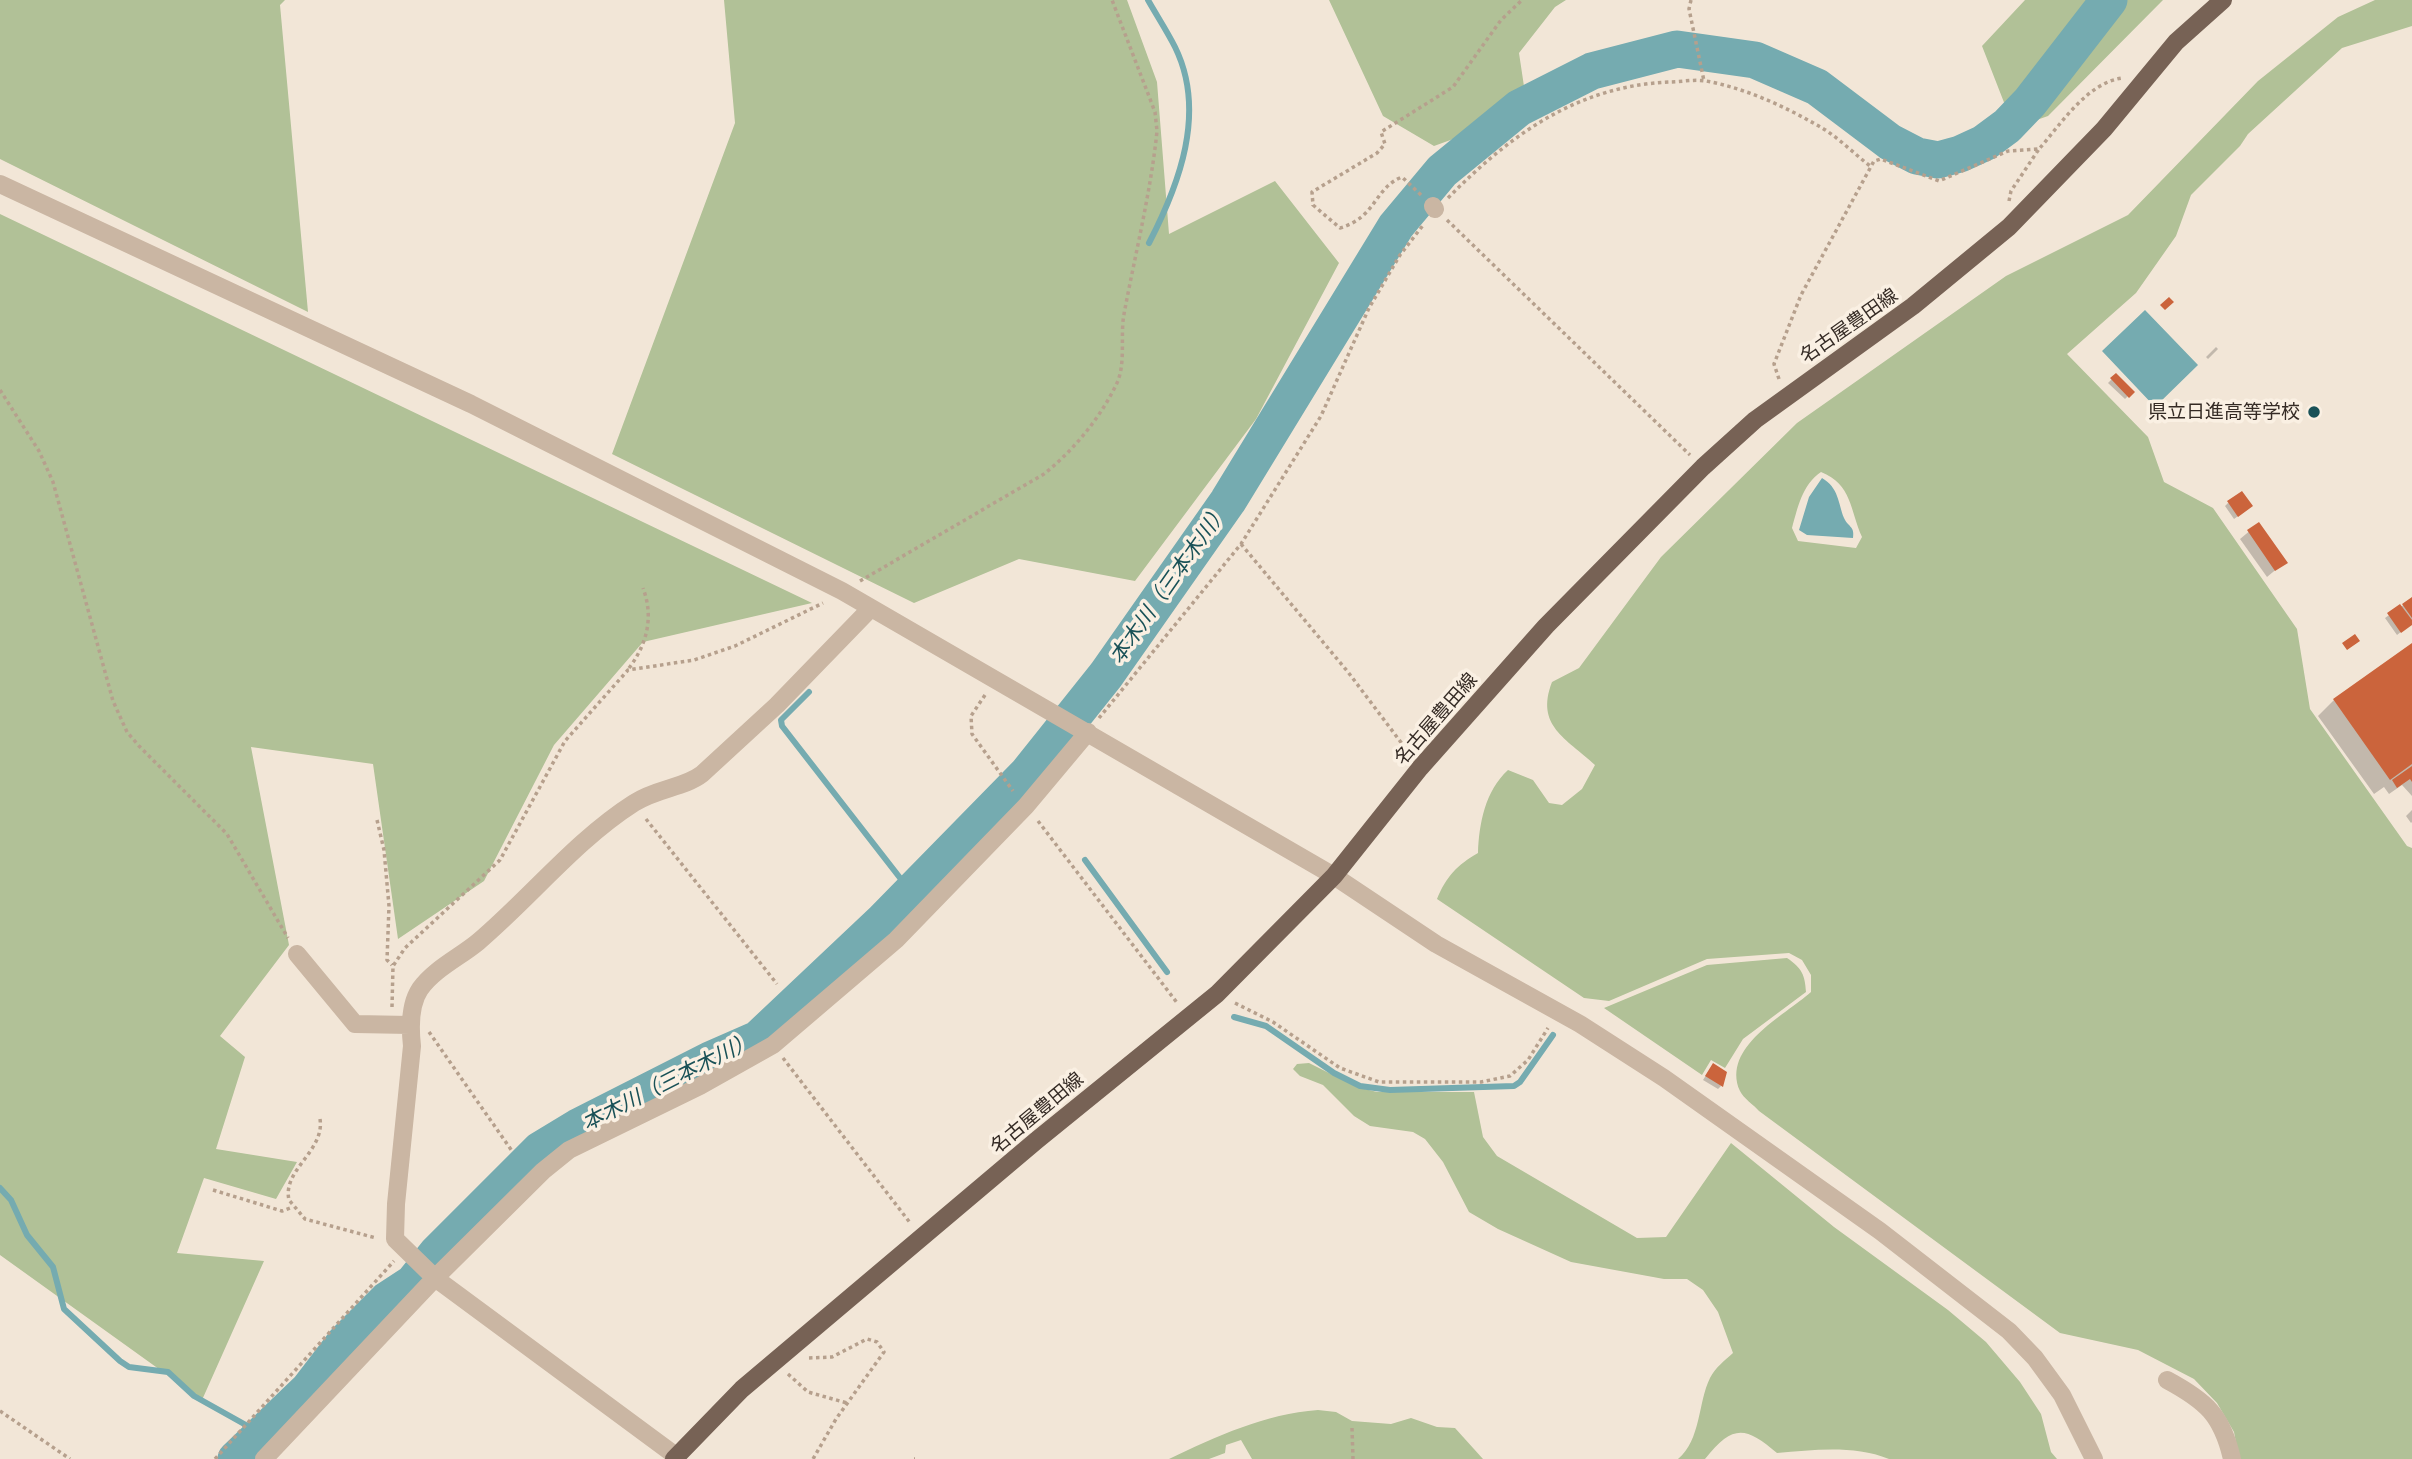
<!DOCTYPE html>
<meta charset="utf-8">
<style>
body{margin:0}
canvas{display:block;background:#f2e6d7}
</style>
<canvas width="2412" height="1459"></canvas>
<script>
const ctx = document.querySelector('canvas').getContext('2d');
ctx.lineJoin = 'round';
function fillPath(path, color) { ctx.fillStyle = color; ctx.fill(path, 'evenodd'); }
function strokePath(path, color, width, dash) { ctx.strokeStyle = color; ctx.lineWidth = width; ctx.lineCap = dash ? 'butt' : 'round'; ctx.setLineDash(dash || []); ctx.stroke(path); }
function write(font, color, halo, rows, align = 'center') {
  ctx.font = font + ' "Asap Condensed","Noto Sans JP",sans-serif'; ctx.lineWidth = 7; ctx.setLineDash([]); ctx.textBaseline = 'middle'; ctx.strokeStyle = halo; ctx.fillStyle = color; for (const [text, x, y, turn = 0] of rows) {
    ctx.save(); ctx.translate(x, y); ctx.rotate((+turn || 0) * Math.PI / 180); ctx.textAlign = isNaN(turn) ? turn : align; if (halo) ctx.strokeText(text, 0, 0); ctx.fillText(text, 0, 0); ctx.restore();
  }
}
const green = new Path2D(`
 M0,0H285L280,5L308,312L0,159Z
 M724,0H1127L1157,82L1169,234L1275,181L1339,263L1256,419L1135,581L1019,559L914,603L612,454L735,123Z
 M1329,0H1566L1555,7L1519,53L1525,93L1467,134L1434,146L1383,116Z
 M2025,0H2163L2048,116L2014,128L1982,46Z
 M2375,0H2412V26L2342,48L2248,134L2240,146L2191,195L2176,236L2136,293L2067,354L2148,437L2164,482L2213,508L2297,629L2310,709L2407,846L2412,848V1459H2239L2234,1432L2217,1403L2194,1379L2138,1350L2060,1333L1759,1111C1754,1105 1743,1098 1740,1091C1721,1047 1784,1016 1811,992V975L1802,960L1789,953L1707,959L1609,1001L1584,998L1437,899C1446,877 1457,865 1478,853C1479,824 1485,791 1508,770L1533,780L1549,803L1562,805L1582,789L1595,765C1566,738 1535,726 1552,682L1579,668L1661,557L1797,423L2006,276L2128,215L2258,81L2338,17ZM1821,472C1852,484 1850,510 1862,537L1856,548L1798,541L1792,528C1798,507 1802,485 1821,472Z
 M0,214L812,603L643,642L554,745L484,881L398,939L373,764L251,747L289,945L220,1036L245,1057L216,1149L297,1162L276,1199L204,1178L177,1253L264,1261L202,1400L0,1255Z
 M1787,958C1802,968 1805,975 1806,992L1743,1039L1725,1068L1711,1060L1702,1075L1604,1008L1707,965Z
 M1309,1063L1357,1087L1377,1092H1474L1483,1137L1497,1156L1637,1238L1666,1237L1731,1143L1834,1227L1948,1310L1986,1342L2020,1382L2041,1414L2051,1452L2057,1459H1889C1853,1445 1815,1450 1777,1453C1745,1426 1733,1424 1705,1459H1678C1701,1440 1698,1402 1710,1378C1716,1367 1724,1361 1733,1353L1718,1312L1703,1290L1687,1279H1664L1571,1262L1498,1229L1469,1212L1443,1162L1425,1139L1413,1132L1370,1126L1354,1116L1323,1085L1300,1076L1293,1069L1297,1064Z
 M1318,1410L1336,1412L1352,1421L1391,1424L1411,1418L1437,1427L1455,1428L1483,1459H1252L1241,1440L1226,1445L1225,1453L1209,1459H1169C1217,1436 1265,1414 1318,1410Z`);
const water = new Path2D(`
 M2145,310L2198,365L2155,407L2102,351Z
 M1822,478C1839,488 1838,503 1844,518C1848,527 1855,526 1853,538L1807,535L1799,530L1809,497Z`);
const shadow = new Path2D(`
 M2216,347L2218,349L2208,359L2206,357Z
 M2116,375L2132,392L2125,399L2108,383Z
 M2228,503L2248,509L2234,519L2225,506Z
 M2258,524L2285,562L2267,577L2240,539Z
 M2412,599V623L2397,635L2385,618Z
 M2412,646V796L2402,785L2389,794L2384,787L2374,794L2318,716L2334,700Z
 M2412,810V822L2411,823L2406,816Z
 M1710,1069L1721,1086L1718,1089L1703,1080Z`);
const stream = new Path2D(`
 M1148,0C1157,16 1167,31 1175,47C1207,112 1179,185 1149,243
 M809,692L781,720L782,726L911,892
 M1085,860L1167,972
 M1234,1017L1266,1026L1334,1073L1360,1086L1390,1090L1514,1086L1520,1082L1553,1035
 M0,1188L11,1200L27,1235L53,1267L64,1309L120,1361L129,1367L168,1372L194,1396L262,1434`);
const river = new Path2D(`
 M236,1459L309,1389L345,1342L387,1300L413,1283L437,1253L540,1150L578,1127L710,1060L758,1039L883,921L1027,774L1106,675L1228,501L1396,226L1442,171L1519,108L1592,71L1677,49L1755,60L1817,87L1890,142L1917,156L1938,160L1960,154L1984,143L2007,126L2030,102L2109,0`);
const building = new Path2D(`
 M2169,297L2174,302L2165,310L2160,305Z
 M2116,373L2135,392L2129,398L2110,378Z
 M2242,491L2253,506L2238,517L2227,501Z
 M2259,522L2288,563L2275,571L2247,530Z
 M2412,597V618L2402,604Z
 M2400,604L2412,620V625L2401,633L2387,613Z
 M2355,634L2360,641L2347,650L2342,643Z
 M2412,643V764L2390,780L2333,699Z
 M2412,766V782L2410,779L2397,788L2392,780Z
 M1713,1063L1727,1072L1723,1087L1705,1076Z`);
const path = new Path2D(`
 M1691,0L1689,9L1704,81
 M1421,195L1402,177C1374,188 1377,217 1340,228L1313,205L1312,192L1377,153L1385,144L1381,132L1453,87L1501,20L1522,0
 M1448,198C1510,135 1577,86 1669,82C1680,82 1694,79 1706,81C1744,88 1782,105 1815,124C1835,134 1852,152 1870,166
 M2009,201L2011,191L2039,149
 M1447,220L1690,455
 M1779,379L1774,364L1801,295L1874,161L1881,159L1939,181L2008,151L2039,149C2061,124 2087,83 2122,78
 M0,390L39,451L53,482L113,701L127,732L139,746L227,834L288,938
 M1241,544L1348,672L1409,753
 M860,581L1044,474C1074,450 1101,417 1117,383C1126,363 1120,336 1124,314C1135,255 1151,191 1157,131L1155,112L1112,0
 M629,668C647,644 654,617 643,588
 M985,695L971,716L972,734L1013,791
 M1099,718L1241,544L1321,416L1369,308L1400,255L1424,224
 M646,819L777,984
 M377,820L384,850L389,906L387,960L392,965
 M1038,821L1178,1004
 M1235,1003L1273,1022L1340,1068L1379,1082H1481L1510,1076L1528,1060L1548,1028
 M392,1007L393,966L405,948L500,860L565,741L628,670L694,660L735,646L823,603
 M429,1032L512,1151
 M783,1058L911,1224
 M320,1119C325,1151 282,1170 289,1200L305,1219L376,1238
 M213,1190L282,1211L293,1207
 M809,1358L832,1357L867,1339L877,1342L884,1352L836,1419L813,1459
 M788,1374L808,1392L847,1403
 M0,1411L70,1459
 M1352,1428L1353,1459
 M215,1459L394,1261
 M914,1459H915`);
const minor = new Path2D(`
 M0,184L471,404L842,591L1334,876L1436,944L1580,1024L1664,1078L1880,1231L2009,1331L2035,1358L2062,1395L2094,1459
 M1433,206L1435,209
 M297,954L355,1024L410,1025
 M2167,1380C2206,1401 2222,1415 2232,1459
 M676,1456L435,1278L395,1239L396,1204L412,1046C410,1028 410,1004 420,989C434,969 460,957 478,942C531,897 576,840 634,803C657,788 684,788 702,774L777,705L871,608
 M264,1459L435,1278L543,1171L569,1150L700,1086L773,1045L896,940L1026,806L1088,732`);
const major = new Path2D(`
 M674,1459L742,1389L1037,1140L1217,994L1334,876L1420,768L1546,626L1703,467L1755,420L1913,306L2009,227L2104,129L2176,42L2223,0`);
const markers = [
 [2314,412,7,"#195157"]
];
const streetNames = [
 ["名古屋豊田線",1849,326,-35],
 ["名古屋豊田線",1436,719,-49],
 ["名古屋豊田線",1037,1113,-40]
];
const poiNames = [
 ["県立日進高等学校",2300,412]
];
const waterNames = [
 ["本木川（三本木川）",1169,584,-55],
 ["本木川（三本木川）",668,1082,-27]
];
fillPath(green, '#b1c197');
fillPath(water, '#75abb0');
fillPath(shadow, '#0003');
strokePath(stream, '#75abb0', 6);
strokePath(river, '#75abb0', 37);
fillPath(building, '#cb643c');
strokePath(path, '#b6a08d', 3.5, [3.5, 3.5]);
strokePath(minor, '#cab6a3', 18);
strokePath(major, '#776255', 18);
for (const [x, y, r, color] of markers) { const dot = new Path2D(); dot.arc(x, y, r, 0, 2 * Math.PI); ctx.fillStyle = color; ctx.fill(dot); strokePath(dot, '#faf0e3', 2.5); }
write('19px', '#352b25', '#faf0e3', streetNames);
write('19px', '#352b25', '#faf0e3', poiNames, 'right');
write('italic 21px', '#195157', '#faf0e3', waterNames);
</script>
